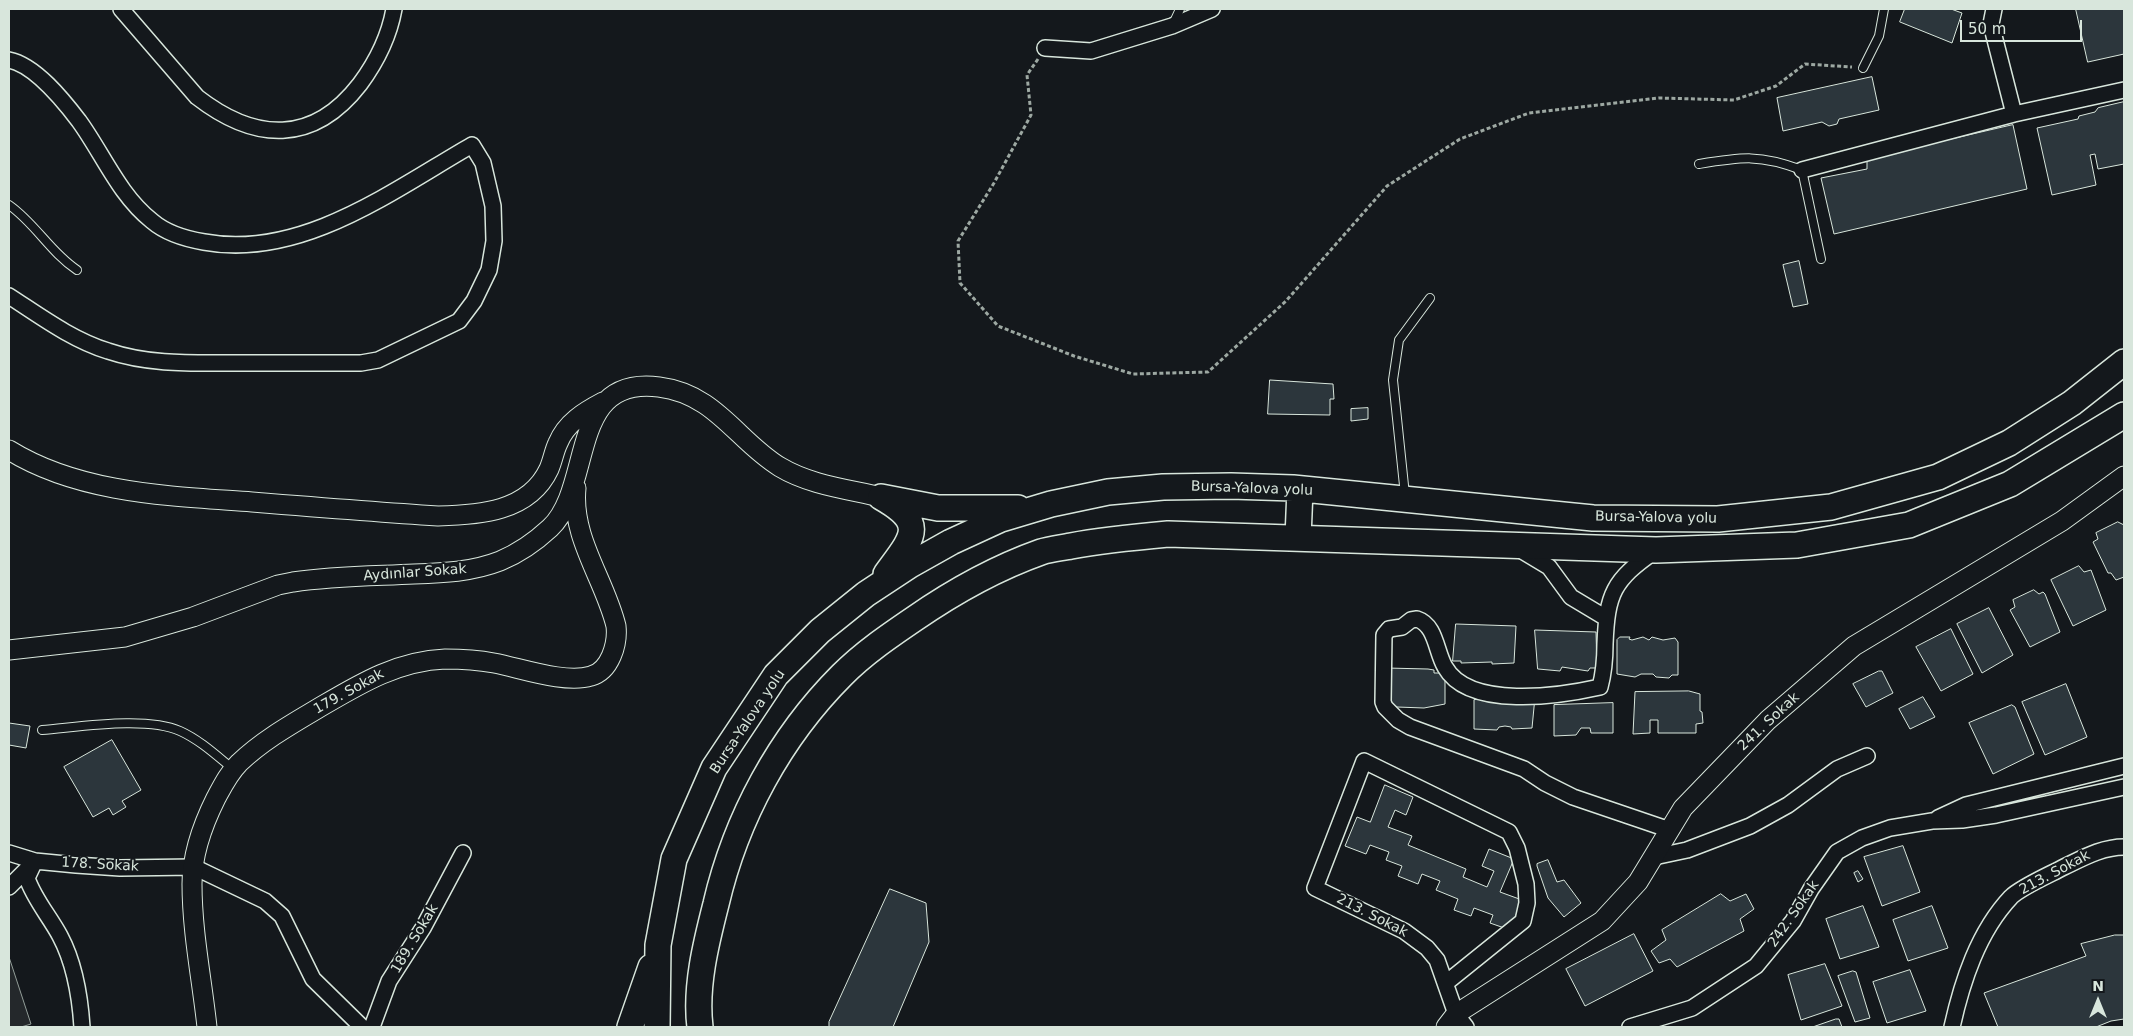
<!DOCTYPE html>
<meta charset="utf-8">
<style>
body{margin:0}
#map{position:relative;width:2133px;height:1036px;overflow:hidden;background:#14181c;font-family:"DejaVu Sans",sans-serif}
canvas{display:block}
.frame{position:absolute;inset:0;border:10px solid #d8e6dc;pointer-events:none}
.north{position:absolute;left:2073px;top:976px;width:50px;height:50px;-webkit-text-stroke:4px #14181c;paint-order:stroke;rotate:0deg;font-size:14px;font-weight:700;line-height:20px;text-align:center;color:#d8e6dc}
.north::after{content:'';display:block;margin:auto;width:18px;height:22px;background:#d8e6dc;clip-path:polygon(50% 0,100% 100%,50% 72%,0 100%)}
.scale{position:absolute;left:1960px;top:20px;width:122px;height:22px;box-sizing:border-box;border:2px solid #d8e6dc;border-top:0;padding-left:6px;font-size:15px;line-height:18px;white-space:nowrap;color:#d8e6dc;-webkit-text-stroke:4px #14181c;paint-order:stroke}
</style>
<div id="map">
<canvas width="2133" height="1036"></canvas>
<div class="frame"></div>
<div class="north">N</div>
<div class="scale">50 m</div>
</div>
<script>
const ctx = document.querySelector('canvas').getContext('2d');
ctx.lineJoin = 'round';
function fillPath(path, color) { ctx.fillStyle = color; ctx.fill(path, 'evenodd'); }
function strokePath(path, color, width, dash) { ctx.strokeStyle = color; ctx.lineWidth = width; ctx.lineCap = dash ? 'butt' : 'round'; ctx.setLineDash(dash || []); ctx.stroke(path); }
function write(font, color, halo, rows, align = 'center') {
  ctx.font = font + ' "DejaVu Sans",sans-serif'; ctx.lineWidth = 4; ctx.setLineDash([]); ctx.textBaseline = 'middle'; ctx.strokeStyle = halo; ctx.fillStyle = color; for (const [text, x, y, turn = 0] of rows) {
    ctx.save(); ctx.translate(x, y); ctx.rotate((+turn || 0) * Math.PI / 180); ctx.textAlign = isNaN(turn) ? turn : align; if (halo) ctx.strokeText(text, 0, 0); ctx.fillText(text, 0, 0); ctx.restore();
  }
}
const parking = new Path2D(`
 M9,957L31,1024L21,1027H9Z`);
const building = new Path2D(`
 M1905,9H1951L1962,13L1952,43L1900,22Z
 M2076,9H2124V54L2088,62Z
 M1872,77L1879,110L1839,119L1837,124L1829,126L1822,122L1783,131L1777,98Z
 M2124,102V164L2098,169L2095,154L2090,155L2096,185L2052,195L2037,128L2078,119L2079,116L2095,112L2098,108Z
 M2013,125L2027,189L1834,234L1821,178L1867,169V155L1890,153Z
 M1799,261L1808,304L1793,307L1783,265Z
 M1270,380L1333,384L1334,399H1330V415L1268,414Z
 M1368,408V419L1351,421V409Z
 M2118,522L2124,525V577L2116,580L2111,573H2108L2093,542L2098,539L2096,533Z
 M2079,566L2084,572L2091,570L2106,610L2073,626L2051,580Z
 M2034,590L2039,594L2043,592L2045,594L2060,632L2030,647L2010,610L2015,607L2013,600Z
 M1989,608L2013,655L1982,673L1957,624Z
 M1456,624L1516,626L1514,663L1492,664V662L1461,663V661H1453Z
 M1951,629L1973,674L1941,691L1916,647Z
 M1535,630L1596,632L1597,668H1590L1588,671L1562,667L1560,671L1538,669Z
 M1620,637H1630L1629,639L1632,640L1643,637L1649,640L1652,637L1663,640L1675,638L1678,642V675H1672L1669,678L1656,677L1653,674H1641L1635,677L1617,674V640Z
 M1386,668L1428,669L1434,670V673H1445V704L1424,708L1397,707L1386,702Z
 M1879,671H1882L1893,693L1866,707L1853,684Z
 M2066,684L2087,737L2045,755L2022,702Z
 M1689,691L1700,694V711L1702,712L1703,723L1696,724V733H1658V720H1650V733L1633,734L1635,692Z
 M1535,697L1532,728L1512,729L1511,727L1505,726L1499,727L1497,730L1474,729V700Z
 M1923,697L1935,717L1910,729L1899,709Z
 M1613,703V733H1591L1590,728H1581L1576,735L1554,736V705Z
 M2012,705L2015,707L2034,754L1993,774L1969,723Z
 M9,723L30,726L26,748L9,745Z
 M112,740L141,790L122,801L126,807L113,815L109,808L93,817L64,767Z
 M1385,785L1413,797L1406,815L1395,810L1388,827L1412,836L1408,845L1466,869L1463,877L1487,887L1494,871L1482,866L1489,849L1514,859L1500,892L1522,900L1510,930L1490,923L1493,915L1474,908L1471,916L1454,910L1458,899L1436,890L1440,881L1422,874L1418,884L1398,876L1402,866L1386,860L1389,852L1370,845L1366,854L1345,846L1357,817L1370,822Z
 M1903,846L1920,892L1882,906L1864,857Z
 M1548,860L1557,882L1564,880L1581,903L1564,917L1548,898L1537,866V864Z
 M1858,871L1863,879L1858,882L1854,873Z
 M890,889L926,903L929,942L893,1027H829V1022Z
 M1721,894L1730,901L1746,894L1754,909L1740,919L1744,931L1677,967L1670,959L1659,963L1651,951L1666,940L1662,930Z
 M1863,906L1879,947L1840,959L1826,919Z
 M1932,906L1948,948L1908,961L1893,920Z
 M1634,934L1653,971L1585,1006L1566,969Z
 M2115,935H2124V1019L2111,1021L2096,1027H1998L1984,993L2086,956L2081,944Z
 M1825,964L1842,1006L1801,1020L1788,975Z
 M1910,970L1926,1011L1887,1023L1873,982Z
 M1853,971L1856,972L1870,1018L1855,1022L1838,976Z
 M1836,1019H1839L1842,1027H1813Z`);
const path = new Path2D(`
 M1038,59L1027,75L1031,115L994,183L958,241L960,283L998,326L1074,356L1133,374L1208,372L1286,301L1387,186L1460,139L1529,113L1659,98L1734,100L1776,86L1805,64L1852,67`);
const service = new Path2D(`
 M1173,24L1180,9
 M1863,68L1879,36L1884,9
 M1699,164C1742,157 1760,154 1802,170L1821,259
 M9,205C35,223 50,252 77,270
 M1405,495L1393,380L1399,340L1430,298
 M42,730C80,727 146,716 180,731C200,740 217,756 233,769`);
const minor = new Path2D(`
 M121,9L197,97C255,142 313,145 360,84C377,61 389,37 394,9
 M1994,9L1991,24L2014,114
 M1045,48L1091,51L1172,26L1212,9
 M9,60C35,65 63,100 79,121C103,154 119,195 152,221C166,233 186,239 204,242C301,260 392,191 472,145L483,163L493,206L494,241L489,270L474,301L459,321L378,360L361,363C319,363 277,363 236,363C193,363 149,365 108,351C72,340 40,316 9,296
 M1802,170L2014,114L2124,90
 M1519,549L1549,567L1571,597L1606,618
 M1655,551C1613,580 1607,594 1605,644C1605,659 1604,672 1600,687C1560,696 1469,710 1445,667C1436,652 1436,625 1417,619L1411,620L1402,627L1389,629L1384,635L1383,702L1385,707L1398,720L1410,727L1524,769L1545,783L1573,797L1670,830
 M1938,818L1966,805L2124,766
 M9,853L35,861L76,865L120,868L194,867L265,901L282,916L313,979L362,1027
 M1654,857L1687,850L1750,826L1788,805L1837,769L1867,756
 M35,861L27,878C34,899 50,917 60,936C75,964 80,996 82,1027
 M9,887L31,865
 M1446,983L1523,921L1527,903L1526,884L1517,848L1509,832L1364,761L1315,888L1404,931L1427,948L1437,960L1456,1014L1466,1027
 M372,1027L389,981L423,928L463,853
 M1630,1027L1692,1008L1756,966L1793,921L1811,889L1837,852L1862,838L1890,828L1932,821L1962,820L1996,815L2124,787
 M1952,1027C1962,982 1978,932 2011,897C2021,887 2051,874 2064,867C2083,858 2102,847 2124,847`);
const tertiary = new Path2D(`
 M9,450C80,494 171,496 252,502C314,507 376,512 438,516C479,515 529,512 549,469C553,460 554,451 558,443C566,423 584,412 603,402
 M9,650L125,637L193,617L278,585L293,582C333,576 374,576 414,574C443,573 472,572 500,561C517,554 536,541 550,528C594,487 567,375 659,387C716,394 737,441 780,467C810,485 847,489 881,497
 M207,1027C202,980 192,932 192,884C192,854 203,824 216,798C223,785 229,773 239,763C262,741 290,725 317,709C358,685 396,661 445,659C462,659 478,660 494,663C521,668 565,684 591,676C610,671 618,644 616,626C605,580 571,538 576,488
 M1446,1027L1456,1014L1602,921L1638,882L1683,808L1768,720L1854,646L2062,521L2124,476`);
const trunk = new Path2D(`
 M1298,538L1300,489
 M886,574C913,537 928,524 881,497L938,508H1018
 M630,1027L651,967
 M657,1027L658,945L674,859L714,768L776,675L820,631L866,594L910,565L951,542L1001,519L1051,504L1108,492L1163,487L1231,486L1293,488L1593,518L1718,519L1831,507L1938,477L2009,443L2072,403L2124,362
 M700,1027C695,987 706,943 716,904C736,818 780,737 842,675C864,653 889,636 914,619C953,592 996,568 1041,552C1050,549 1061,548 1071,546C1103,540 1135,537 1168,534L1656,550L1797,545L1909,525L2010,484L2124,415`);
const streetNames = [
 ["Bursa-Yalova yolu",1252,489,2],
 ["Bursa-Yalova yolu",1656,518,1],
 ["Aydınlar Sokak",415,573,-4],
 ["179. Sokak",349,692,-29],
 ["Bursa-Yalova yolu",748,722,-56],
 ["241. Sokak",1769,722,-43],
 ["178. Sokak",100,865,3],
 ["213. Sokak",2055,873,-28],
 ["242. Sokak",1794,914,-55],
 ["213. Sokak",1372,916,27],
 ["189. Sokak",415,939,-59]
];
fillPath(parking, '#24282b');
strokePath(parking, '#939e99', 1);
fillPath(building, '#2c363c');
strokePath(building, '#d8e6dc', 1);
strokePath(service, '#d8e6dc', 10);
strokePath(minor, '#d8e6dc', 18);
strokePath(tertiary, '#d8e6dc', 21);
strokePath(trunk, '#d8e6dc', 28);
strokePath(path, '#9da8a2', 3, [4, 2.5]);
strokePath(service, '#14181c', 8);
strokePath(minor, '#14181c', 15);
strokePath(tertiary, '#14181c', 19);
strokePath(trunk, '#14181c', 25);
write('14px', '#d8e6dc', '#14181c', streetNames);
</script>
